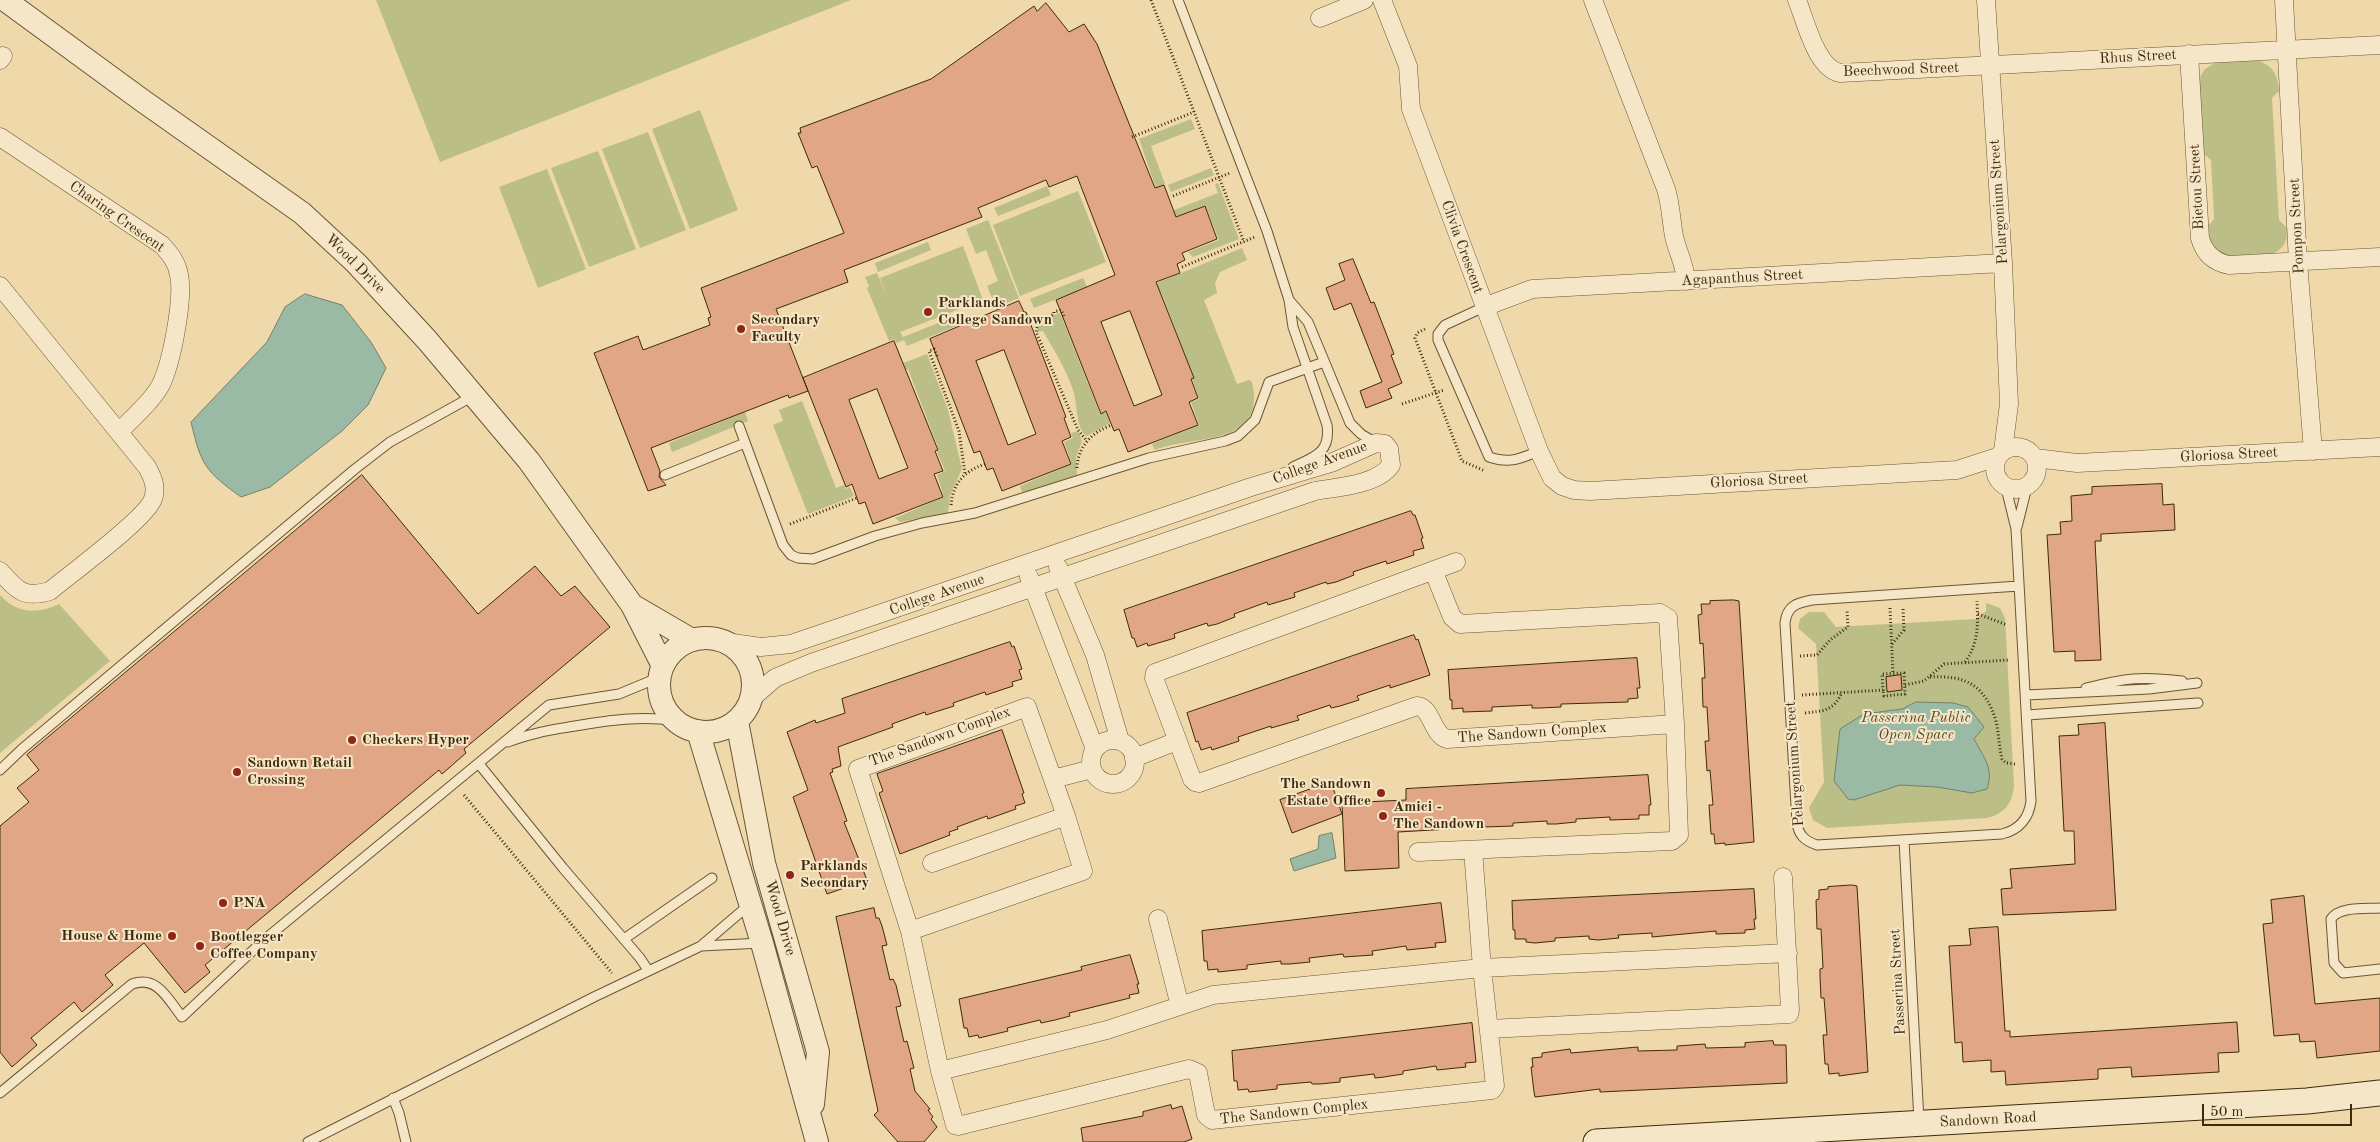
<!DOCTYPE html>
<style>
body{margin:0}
#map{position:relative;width:2380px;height:1142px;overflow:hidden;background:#efd8aa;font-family:"Old Standard TT",serif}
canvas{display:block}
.scale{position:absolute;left:2202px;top:1104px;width:150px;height:22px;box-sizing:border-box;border:2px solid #3f2a0c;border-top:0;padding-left:6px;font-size:15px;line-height:18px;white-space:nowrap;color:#3f2a0c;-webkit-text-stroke:4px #f5e6c8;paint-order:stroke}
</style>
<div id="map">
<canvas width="2380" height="1142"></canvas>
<div class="scale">50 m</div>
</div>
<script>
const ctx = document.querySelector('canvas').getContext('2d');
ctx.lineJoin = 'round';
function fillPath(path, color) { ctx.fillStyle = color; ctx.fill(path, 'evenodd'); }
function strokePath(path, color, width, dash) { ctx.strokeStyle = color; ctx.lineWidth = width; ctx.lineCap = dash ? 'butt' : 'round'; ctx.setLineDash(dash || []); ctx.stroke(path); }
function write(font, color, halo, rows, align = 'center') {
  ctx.font = font + ' "Old Standard TT",serif'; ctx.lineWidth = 4; ctx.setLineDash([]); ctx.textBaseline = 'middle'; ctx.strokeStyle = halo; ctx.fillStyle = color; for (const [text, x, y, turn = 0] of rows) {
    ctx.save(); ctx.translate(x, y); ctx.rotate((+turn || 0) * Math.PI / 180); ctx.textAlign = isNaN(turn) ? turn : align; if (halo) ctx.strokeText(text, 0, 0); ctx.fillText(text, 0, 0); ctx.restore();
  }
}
const green = new Path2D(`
 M376,0H851L440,162Z
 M2255,60C2272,64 2278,74 2279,91L2272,98L2279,220L2287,228C2287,236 2287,243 2280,249C2273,256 2263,255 2254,255C2227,257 2210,259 2208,226L2214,219L2211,160L2203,153L2199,83L2201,75L2205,69L2216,62Z
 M700,110L738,210L690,229L652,129Z
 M1191,119L1195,129L1151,146L1165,184L1156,188L1139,139Z
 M648,132L686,230L640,248L602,149Z
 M598,151L636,249L589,267L551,168Z
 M1211,168L1214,175L1171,192L1168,185Z
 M547,169L586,269L538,288L499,187Z
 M1218,183L1239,239L1193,257L1188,252L1219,240L1205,205L1167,221L1164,214L1218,193L1215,184Z
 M1047,186L1051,195L998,216L994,208Z
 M1078,191L1106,262L1020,296L993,225Z
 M988,220L1019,298L996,307L987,286L998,281L986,250L976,254L966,229Z
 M928,242L931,250L878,272L875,263Z
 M963,246L983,300L900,332L903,337L956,316L959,325L907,346L904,340L896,343L894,339L889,341L867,288L869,286L865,277L877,273L888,299L880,278Z
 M1242,248L1247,260L1220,272L1215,283L1217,293L1204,300L1237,384L1249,380L1252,382C1267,448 1194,434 1155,450L1152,444L1199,425L1191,402L1199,399L1192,379L1194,378L1161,292L1156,294L1152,285Z
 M1083,278L1087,287L1034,308L1030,299Z
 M1060,313L1100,414L1106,412L1110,423L1087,436L1085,435C1075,423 1078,405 1073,390C1066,369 1054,350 1043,331L1037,332C1037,319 1049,317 1060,313Z
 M927,354L948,410L962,469L950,495L948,513L900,522L895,518L944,497L937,475L945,471L937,452L939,450L908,369L903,371L901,364Z
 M802,401L836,488L844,485L845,489L850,487L854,496L808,514L773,425L783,421L779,410Z
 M745,412L748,421L672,452L669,443Z
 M1078,431L1082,441L1076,457L1077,475C1070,478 1026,493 1022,492L1020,486L1072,464L1064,442L1073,438L1071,433Z
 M0,595C16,614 39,614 59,604L110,661L0,753Z
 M1986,603L2000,608L2005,618L2014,785C2013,802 2005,814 1987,818L1827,828L1813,820L1809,808L1824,782L1816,644L1798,628L1800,619L1809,612H1824L1836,627L1976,619L1986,611Z`);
const water = new Path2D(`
 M305,294L342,305L371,342L386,368L368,405L342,431L270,487L241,497C205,471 201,465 191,422L267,342L285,307Z
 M1916,702L1953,703L1968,707L1984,727L1974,739C1984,758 1994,768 1987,789L1972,793L1937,787L1900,785L1854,800L1848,799L1834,781L1840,729L1864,714L1902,709Z
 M1332,833L1336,858L1294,871L1290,859L1318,849L1319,836Z`);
const building = new Path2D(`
 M1046,3L1069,32L1084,24L1097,44L1155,188L1164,185L1176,217L1205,206L1217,239L1182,253L1185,260L1177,264L1180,273L1156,282L1194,378L1191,379L1198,398L1189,402L1198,425L1128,452L1119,429L1114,431L1106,411L1101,414L1056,300L1115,275L1077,176L1049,187L1046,180L978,208L982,217L844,270L848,282L776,309L808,391L789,398L788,395L651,448L660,471L659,477L666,485L648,491L594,353L638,336L643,350L710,325L708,318L711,317L701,288L844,233L817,166L812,168L798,133H801L800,128L931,79L1034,6L1037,11ZM1130,311L1162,395L1134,406L1101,322Z
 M1353,259L1371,303L1374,302L1394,354L1391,355L1402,383L1388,389L1392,398L1366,408L1360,391L1382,382L1351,303L1334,310L1326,288L1345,280L1339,264Z
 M1019,301L1024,312H1026L1066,417L1064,418L1071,437L1062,441L1071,464L1002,491L993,468L987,470L980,451L974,453L930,339ZM1004,350L1036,434L1008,445L976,361Z
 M894,341L938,450L935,451L943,471L934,474L943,497L873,524L865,502L859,504L852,484L846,487L803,378ZM877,389L908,468L879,479L849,400Z
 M362,475L478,614L535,566L561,596L575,586L610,627L464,749L466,753L442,774L439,770L205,965L210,972L185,993L144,943L105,975L113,985L82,1012L74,1002L31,1038L37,1045L12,1067L0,1052V826L29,802L17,788L39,770L27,755Z
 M2162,484L2163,505L2174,504L2175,530L2101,534V541H2095L2101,660L2075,661V651L2054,652L2047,535L2061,534L2060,522L2072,521L2071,496L2092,494V487Z
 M1411,511L1413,515H1415L1423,538L1421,539L1424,548L1413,551L1414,555L1387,564L1386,561L1353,572L1354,575L1336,582L1327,584L1326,582L1294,593L1295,597L1268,605L1267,602L1234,614L1235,617L1217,624L1208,626L1207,623L1174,634L1175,638L1148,646L1147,643L1137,647L1134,638H1132L1124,610Z
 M1734,600L1739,601L1754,842L1725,845V843L1715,844L1714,834H1711L1709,805H1713L1710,770L1707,771L1705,741H1709L1707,707H1703L1702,678H1705L1703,643L1700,644L1698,615L1702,614L1701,604H1710V601Z
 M1414,635L1416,640L1418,639L1430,675L1390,688V685L1357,696L1359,700L1340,706L1331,708L1330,705L1297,716L1299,720L1271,728V726L1238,737L1239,741L1212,750L1211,747L1201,750L1198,741L1196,742L1187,713Z
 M1010,642L1012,647L1014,646L1022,669L1019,670L1022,679L1012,682L1013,686L986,695L985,692L953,703L954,706L926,715L925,712L892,724L893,727L838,747L841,766L832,769L833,772L830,773L847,821L844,822L867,880L827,894L793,797L808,790L787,732L815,720L816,723L845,713L842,699Z
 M1637,658L1640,688H1637L1638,698L1628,699V702L1561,704V707L1540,708H1532V705L1492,707V711L1463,712V708L1452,709V700H1450L1448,670Z
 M1901,675L1902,690L1887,692L1886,677Z
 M2105,723L2116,910L2003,915L2001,889L2012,888L2010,869L2075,864L2074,831H2064L2059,736L2079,735L2078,725Z
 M1002,730L1024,793L1022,794L1025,803L1015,806L1016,809L988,819L987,816L957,827L958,829L949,832L950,835L900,854L879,793L883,791L877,774Z
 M1648,775L1651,805H1649V815H1639V819L1610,820V817L1576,819V822L1556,824H1547V821L1513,823V826L1484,827V824L1450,826V829L1398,832L1399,868L1345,871L1342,803L1406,800V789Z
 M1331,782L1342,814L1292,833L1280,800Z
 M1852,885L1857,886L1868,1072L1839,1076V1073L1829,1074L1828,1064H1825L1823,1035H1827L1824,998H1821L1820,977V969L1823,968L1821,929H1817L1816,900L1819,899V890L1828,889V887Z
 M1754,889L1756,919H1754L1755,929L1745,930V933L1716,934V931L1652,937V933L1618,935L1619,938L1598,940L1589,939V936L1555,938V941L1535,943L1526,942V939H1515V930H1513L1512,901Z
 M2304,896L2315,1004L2380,998V1051L2317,1058L2315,1041L2300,1042L2299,1034L2274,1036L2263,924L2273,923L2271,900Z
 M1441,903L1446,942L1435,943L1436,947L1407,950L1406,946L1372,951L1373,955L1344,957L1343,954L1309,958L1310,962L1290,964H1281V961L1247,965V969L1218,972V969L1208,970L1207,961H1204L1202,931Z
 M874,908L876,918H879L882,926L887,945L882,946L890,980L893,979L896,985L901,1006L896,1007L904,1042L907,1041L914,1068L910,1069L915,1091L930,1109L928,1110L933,1117L931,1119L937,1127L924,1142H898L874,1115L878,1111L836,917Z
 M1998,927L2005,1031H2010V1037L2237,1022L2239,1052L2218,1053L2219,1072L2132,1077L2131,1067L2098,1069V1079L2006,1085L2005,1071L1991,1072V1060L1963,1062L1962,1042L1955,1043L1949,946L1971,945L1969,929Z
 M1130,955L1139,984H1137L1139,993L1129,995L1130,998L1069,1013L1070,1016L1055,1020L1041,1023L1040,1020L1007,1028L1008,1031L979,1038L978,1035L969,1037L967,1028H964L959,999L1082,970L1081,967Z
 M1472,1023L1476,1062L1465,1063L1466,1067L1437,1070L1436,1066L1403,1071V1074L1384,1077L1375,1078L1374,1074L1340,1078V1082L1320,1084H1312L1311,1082L1277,1085V1089L1249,1092L1248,1089L1238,1090L1237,1081H1234L1232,1051Z
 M1773,1041L1774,1045H1786L1787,1083L1600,1092V1089L1535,1097L1534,1092L1531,1067H1533L1532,1058L1542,1057V1053L1570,1049L1571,1053L1638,1047V1051L1677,1050V1046L1705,1044L1706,1048L1745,1047V1043Z
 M1171,1105L1172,1109L1182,1106L1192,1139L1184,1142H1083L1081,1128L1143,1116V1112Z`);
const path = new Path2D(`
 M1151,0L1244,242
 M1132,137L1194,112
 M1173,196L1230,173
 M1182,267L1255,237
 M1064,316L1061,310L1054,312V314L1038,323L1036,332L1078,430L1087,441
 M1425,329L1417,333L1415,338L1462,461L1485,471
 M937,356L934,349L929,351L959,431L965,474
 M1402,404L1444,390
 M1077,468C1078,446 1092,432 1112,425
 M951,505C953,482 965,471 985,464
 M790,524L857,498
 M1890,608L1893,673
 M1978,614L2007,625
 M1892,644L1904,630L1903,607
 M1800,656L1817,655L1830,640L1848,627L1847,610
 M1965,662C1979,643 1978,624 1977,601
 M1930,677C1966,675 1985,685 1996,721C1999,734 1999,747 2002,759L2006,763L2015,764
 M1905,685L1924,681L1944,664L2009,660
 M1802,695L1883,690L1882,674L1904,673L1905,694L1884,696L1883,690
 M1805,713C1823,711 1834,711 1842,692
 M464,795L612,973`);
const service = new Path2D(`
 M1178,0L1267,231L1289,300L1293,327L1327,425C1331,453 1314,457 1293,467
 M1289,300L1308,322L1350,423L1361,434L1376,443
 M1484,307L1445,325L1438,334V340L1489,457C1510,464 1519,459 1539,451
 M739,426L783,545L791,555L798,558L813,559L875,536L922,523L975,513L1149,458L1225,441L1238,436L1255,420L1269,382L1324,362
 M665,475L745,443
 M2006,488L2016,529L2031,801C2029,818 2019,830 2002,834L1817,845C1805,841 1798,835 1797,822L1785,623C1787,606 1796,603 1812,600L2019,586
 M2017,527L2027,487
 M2086,688C2126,678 2141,676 2182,681
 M2026,695L2149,689L2197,683
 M2027,715L2198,703
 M508,742C530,733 552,730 575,726C611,720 638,716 674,720
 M479,764L563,868L640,958L648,970
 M0,770L22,749L355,469L390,442L473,396
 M1904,840L1919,1121
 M2380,908C2366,909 2339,906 2331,919L2334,963L2343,973L2380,969
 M624,939L712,878
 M701,946L762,943
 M0,1093L132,984C157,975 168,999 182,1017L264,940L549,705L619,694L660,677
 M393,1098L399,1113L406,1142
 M308,1142L594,997L701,946L749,905`);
const minor = new Path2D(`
 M1382,0L1408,66L1411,109L1539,451L1552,478L1562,486L1574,490L1590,491L1957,470L1997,457
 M1593,0L1666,189C1671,205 1671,220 1674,236C1677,251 1685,264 1686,281
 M1797,0C1806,22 1816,68 1840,73L2380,45
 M1986,0L2003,263L2009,404L2003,451
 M2284,0L2298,262L2313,451
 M1320,18L1364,0
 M2189,54L2200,238C2204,253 2214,262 2229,265L2380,257
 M0,60L3,56
 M0,137L162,245C170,254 177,262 179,275C184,298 171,372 157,391C147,406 132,418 120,431
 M0,286L147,467C153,478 157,487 153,499C146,519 70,574 50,591C23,599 17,590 0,571
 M1484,307L1532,289L2003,263
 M1995 468a21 21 0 1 1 42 0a21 21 0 1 1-42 0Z
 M2035,458L2077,463L2380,447
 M1456,562L1155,673L1154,678L1192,779L1195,782L1199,783L1417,706C1432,707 1432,735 1447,739L1675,724
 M1058,567L1095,655L1120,741
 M1029,577L1095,749
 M725,642L761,647L791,644L1251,487L1331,463L1376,443L1385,444L1389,449L1391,465C1377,485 1339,487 1315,491L811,663L775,678L752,698
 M1091 762a22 22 0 1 1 44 0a22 22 0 1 1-44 0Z
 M1134,758L1177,741
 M1053,779L1092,769
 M1418,852L1672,841L1679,835L1675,724L1668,618L1660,613L1460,624L1452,617L1433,570
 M932,863L1066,816
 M1158,919L1180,1006
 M910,931L1083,871L1066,816L1027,707L858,769L910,931L940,1071L955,1125L958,1126L1189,1069L1198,1073L1206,1115L1212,1120L1492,1090L1495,1086L1482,968L1473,850
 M1489,1029L1789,1014L1790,1010L1783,877
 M940,1071L1107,1030L1213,995L1482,968L1788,953`);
const tertiary = new Path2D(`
 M5,0L143,101L302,213L356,263L427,340L529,461L632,605L663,666
 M632,605L692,640
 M659 685a47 47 0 1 1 94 0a47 47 0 1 1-94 0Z
 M737,721L764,863L818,1052L813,1104
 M698,731L762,943L817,1142`);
const secondary = new Path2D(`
 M1596,1142L2307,1101L2380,1093`);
const markers = [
 [928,312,5,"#8f2418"],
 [741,329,5,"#8f2418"],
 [352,740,5,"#8f2418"],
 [237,772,5,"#8f2418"],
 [1381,793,5,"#8f2418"],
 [1383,816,5,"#8f2418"],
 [790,875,5,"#8f2418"],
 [223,903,5,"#8f2418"],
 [172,936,5,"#8f2418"],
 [200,946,5,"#8f2418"]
];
const streetNames = [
 ["Rhus Street",2138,57,-3],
 ["Beechwood Street",1901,70,-2],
 ["Bietou Street",2197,187,-93],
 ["Pelargonium Street",1999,202,-94],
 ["Charing Crescent",117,217,35],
 ["Pompon Street",2297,226,-93],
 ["Clivia Crescent",1462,247,70],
 ["Wood Drive",355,264,45],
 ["Agapanthus Street",1742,278,-3],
 ["Gloriosa Street",2229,455,-3],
 ["College Avenue",1320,463,-20],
 ["Gloriosa Street",1759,481,-3],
 ["College Avenue",937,595,-19],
 ["The Sandown Complex",1532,733,-4],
 ["The Sandown Complex",940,737,-20],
 ["Pelargonium Street",1795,764,-94],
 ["Wood Drive",780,918,74],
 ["Passerina Street",1898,982,-93],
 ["The Sandown Complex",1294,1112,-6],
 ["Sandown Road",1988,1120,-3]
];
const poiNames = [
 ["Parklands",938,303],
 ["College Sandown",938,320],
 ["Secondary",751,320],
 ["Faculty",751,337],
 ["Checkers Hyper",362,740],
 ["Sandown Retail",247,763],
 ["Crossing",247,780],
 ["The Sandown",1371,784,"right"],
 ["Estate Office",1371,801,"right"],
 ["Amici -",1393,807],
 ["The Sandown",1393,824],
 ["Parklands",800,866],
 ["Secondary",800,883],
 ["PNA",233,903],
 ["House & Home",162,936,"right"],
 ["Bootlegger",210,937],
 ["Coffee Company",210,954]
];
const parkNames = [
 ["Passerina Public",1916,718],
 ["Open Space",1916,735]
];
fillPath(green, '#bbbe87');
fillPath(water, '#9abaa6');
strokePath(water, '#768068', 1);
fillPath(building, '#e0a686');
strokePath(building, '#3f2a0c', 1);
strokePath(service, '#6b5634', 11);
strokePath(minor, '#6b5634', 19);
strokePath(tertiary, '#6b5634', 24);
strokePath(secondary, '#3f2a0c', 27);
strokePath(path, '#3f2a0c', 3, [1, 2.5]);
strokePath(service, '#f5e6c8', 9);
strokePath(minor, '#f5e6c8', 18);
strokePath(tertiary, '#f5e6c8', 22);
strokePath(secondary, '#f5e6c8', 25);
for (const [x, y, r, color] of markers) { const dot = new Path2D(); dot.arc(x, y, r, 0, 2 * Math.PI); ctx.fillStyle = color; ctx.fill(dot); strokePath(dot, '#f5e6c8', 2); }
write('15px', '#3f2a0c', '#f5e6c8', streetNames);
write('bold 15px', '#3f2a0c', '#f5e6c8', poiNames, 'left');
write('italic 15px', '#584825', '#f5e6c8', parkNames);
</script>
